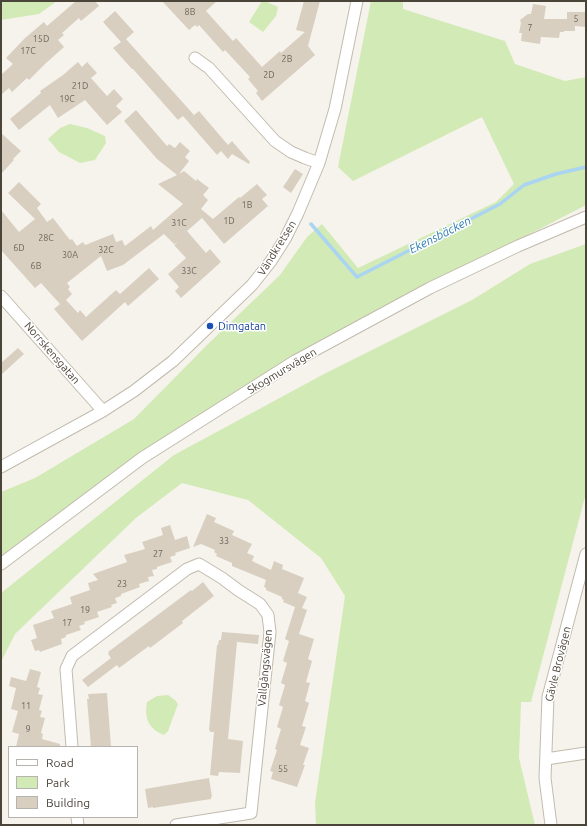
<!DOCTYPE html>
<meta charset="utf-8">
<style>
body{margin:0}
#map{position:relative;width:587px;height:826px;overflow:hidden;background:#f6f3ec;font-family:Ubuntu,sans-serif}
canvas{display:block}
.frame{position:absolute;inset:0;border:2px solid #4b4439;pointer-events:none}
.legend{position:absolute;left:8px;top:746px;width:130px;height:72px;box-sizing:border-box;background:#fff;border:1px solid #b7b4b0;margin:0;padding:5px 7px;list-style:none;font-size:12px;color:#4b4439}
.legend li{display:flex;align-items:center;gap:8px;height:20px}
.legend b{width:20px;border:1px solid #b7b4b0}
</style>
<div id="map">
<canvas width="587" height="826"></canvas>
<div class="frame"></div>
<ul class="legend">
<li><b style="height:5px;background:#fff"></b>Road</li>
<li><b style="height:11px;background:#d2eab5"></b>Park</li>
<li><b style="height:11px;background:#d8cfc1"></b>Building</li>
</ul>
</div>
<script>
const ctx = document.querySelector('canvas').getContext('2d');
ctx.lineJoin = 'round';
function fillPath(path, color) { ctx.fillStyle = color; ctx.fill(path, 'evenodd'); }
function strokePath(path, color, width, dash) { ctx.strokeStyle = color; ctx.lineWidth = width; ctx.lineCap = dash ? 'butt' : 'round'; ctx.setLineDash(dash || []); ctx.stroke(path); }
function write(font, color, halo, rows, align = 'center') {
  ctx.font = font + ' Ubuntu,sans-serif'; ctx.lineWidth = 3; ctx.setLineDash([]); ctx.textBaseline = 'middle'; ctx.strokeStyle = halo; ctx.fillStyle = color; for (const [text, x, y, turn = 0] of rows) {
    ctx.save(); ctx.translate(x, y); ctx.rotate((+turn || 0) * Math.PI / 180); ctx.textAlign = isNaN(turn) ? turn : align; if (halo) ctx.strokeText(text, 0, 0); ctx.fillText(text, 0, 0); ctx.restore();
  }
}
const green = new Path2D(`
 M1,1H57L39,14L1,20Z
 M262,1H265L278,7L276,16L263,32L249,22Z
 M371,1H403V9L505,41L515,64L565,81L586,77V205L309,348L154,444L1,556V492L35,478L134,419L207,345L280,275L307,237L322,224L358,268L496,202L514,184L482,117L353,181L338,167Z
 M70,124L87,128L105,136L106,143L95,160L80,163L59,152L48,139L60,128Z
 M586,244V493L531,702H521L519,758L535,825H316L315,803L345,596L321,558L248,500L182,483L136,518L15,634L1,662V593L174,455L324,374L472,300L530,264Z
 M168,695L175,700L178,704L168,731L164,735C149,729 144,719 147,702L157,696Z`);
const stream = new Path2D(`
 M311,224L357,277L500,204L524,185L556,174L586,167`);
const building = new Path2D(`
 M76,1H95L99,6L81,21L79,18L62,33L64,35L58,40L64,47L45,64L29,80L27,78L12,92L9,88L1,95V75L13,64L6,58L25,38L44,22L47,26Z
 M162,1H217L206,11L233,41L236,38L262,67L280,51L281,53L305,32L296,30L304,1H320L308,46L315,55L262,101L256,93L258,91L248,79L250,77L225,50L223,52L199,25L197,27L195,25L189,30Z
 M533,4L546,6L544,19H567V12H586V27L575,26V31H564V32H560L559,38L541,37L540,44L521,41L522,33H519L521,23L520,20L528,14H531Z
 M115,11L134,32L126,39L194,115L199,111L228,145L232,141L250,162L249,164L232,154L228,159L221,151L217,155L183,116L178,120L133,69H132L113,48L121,42L103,22Z
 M78,62L82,67L87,62L97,73L91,78L107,96L114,89L123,99L116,106L122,112L107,125L85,100L58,118L50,105L19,130L10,119L41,93L40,91L63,75Z
 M136,110L167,146L169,144L175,148L180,142L190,151L185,157L189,161L179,174L184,171L196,181L197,179L209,188L203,195L208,200L201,209L213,219L239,197L240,198L257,184L267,195L262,199L268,206L224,244L202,218L187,231L206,253L210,249L221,262L181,298L175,291L179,287L168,274L186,258L174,245L177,243L174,244L164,234L123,265L107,271L101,256L67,283L70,287L68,289L72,294L66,300L78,313L80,310L86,317L116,290L120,294L149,268L159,279L128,306L125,302L82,341L54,309L60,304L41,283L35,288L1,250V210L19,232L35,219L8,193L19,182L41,204L37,208L47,222L53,218L70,240L72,239L77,246L83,242L85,245L113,234L116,242L122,240L125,246L151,226L153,230L183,204L158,184L177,175L157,159L124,121Z
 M1,133L21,151L13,159L14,160L1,174Z
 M295,169L303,174L291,193L283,187Z
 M18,348L24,354L1,375V363Z
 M207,514L216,518L214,522L234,531L232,535L252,544L247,553L254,556L252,561L271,570L274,561L283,565L282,569L304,578L298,593L307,597L302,608L307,610L299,634L314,639L308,659L312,661L306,682L310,683L305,701L309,703L302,726L306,727L300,745L309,748L303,765H305L297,787L271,779L273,772L270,771L277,750L275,749L281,729L277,727L283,707L279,705L285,685L281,683L287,663L283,661L289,641L285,639L295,607L283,602L284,600L282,599V597L266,590V588L264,587L266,580L232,566V563L216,556L217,554L214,552L215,550L201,544L193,547Z
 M170,525L175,540L187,536L190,548L175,553L176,555L170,557L172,562L157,567V569L152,570L154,576L148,577L149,581L139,584L140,587L121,594V596L115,598L117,603L111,605L112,607L97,612L99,617L84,622L85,624L79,626L81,630L66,635V637L61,639L62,644L40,652L39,650L35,651L31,640L37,638L33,625L54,618L51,611L72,604L70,597L90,590L88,583L98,580L93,574L127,562L124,555L145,549L142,542L163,535L161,528Z
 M203,582L214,596L182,621L183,623L150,648L149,646L119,668L117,665L88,687L82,680L111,658L108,654L109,653L108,652L191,590L192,591Z
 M222,632L259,635L258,644L237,642L228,739L243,741L240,773L219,772L218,776L210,775L214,732H210V731L209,730L217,645H218L219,640H221Z
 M30,669L41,672L37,687L40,688L38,694L43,695L39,710L42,711L40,717L45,718L41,733L43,734L42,739L60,744V747H16L19,734L12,732L18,711L11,709L16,688L9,686L11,677L26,681Z
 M107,693L111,747H91L87,699H89L88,694Z
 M209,778L212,797H211V799L153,808V807L148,808L145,789Z`);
const minor = new Path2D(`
 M195,58L209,68L275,141L291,152L305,158L319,163
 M1,296L103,411
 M1,467L103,411L134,391L173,361L252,285L271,261L285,239L298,213L319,163L335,109L357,1
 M1,564L142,458L295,361L430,288L518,246L586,217
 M72,747L66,669L72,656L187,569L199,564L222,578L238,590L260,604L268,615L270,632L251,813L176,825
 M546,759L586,753
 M77,817L78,825
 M551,825L545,778L548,697L586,554`);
const markers = [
 [210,326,4,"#1a4fb4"]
];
const numberNames = [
 ["8B",190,12],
 ["5",576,19],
 ["7",530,28],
 ["15D",41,39],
 ["17C",28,51],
 ["2B",287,59],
 ["2D",269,75],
 ["21D",80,86],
 ["19C",67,99],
 ["1B",247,205],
 ["1D",229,221],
 ["31C",179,223],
 ["28C",46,238],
 ["6D",19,248],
 ["32C",106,250],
 ["30A",70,255],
 ["6B",36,266],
 ["33C",189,271],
 ["33",224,541],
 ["27",158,554],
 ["23",122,584],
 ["19",85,610],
 ["17",67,623],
 ["11",26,706],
 ["9",28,729],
 ["55",283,769]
];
const streetNames = [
 ["Vändkretsen",277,248,-58],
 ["Norrskensgatan",52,353,49],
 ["Skogmursvägen",282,371,-31],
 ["Gävle Brovägen",558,664,-76],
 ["Vallgångsvägen",265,668,-85]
];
const transitNames = [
 ["Dimgatan",218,326]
];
const waterNames = [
 ["Ekensbäcken",440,235,-27]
];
fillPath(green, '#d2eab5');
strokePath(stream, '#a9d4f2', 3.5);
fillPath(building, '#d8cfc1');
strokePath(minor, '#c2bbae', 13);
strokePath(minor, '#fff', 11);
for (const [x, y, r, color] of markers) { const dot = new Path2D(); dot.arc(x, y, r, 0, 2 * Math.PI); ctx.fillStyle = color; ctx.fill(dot); strokePath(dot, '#fff', 1.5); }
write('9px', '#6e675b', null, numberNames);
write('11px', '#4b4439', '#fff', streetNames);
write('11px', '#164399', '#fff', transitNames, 'left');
write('italic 12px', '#2e7ab2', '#fff', waterNames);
</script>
